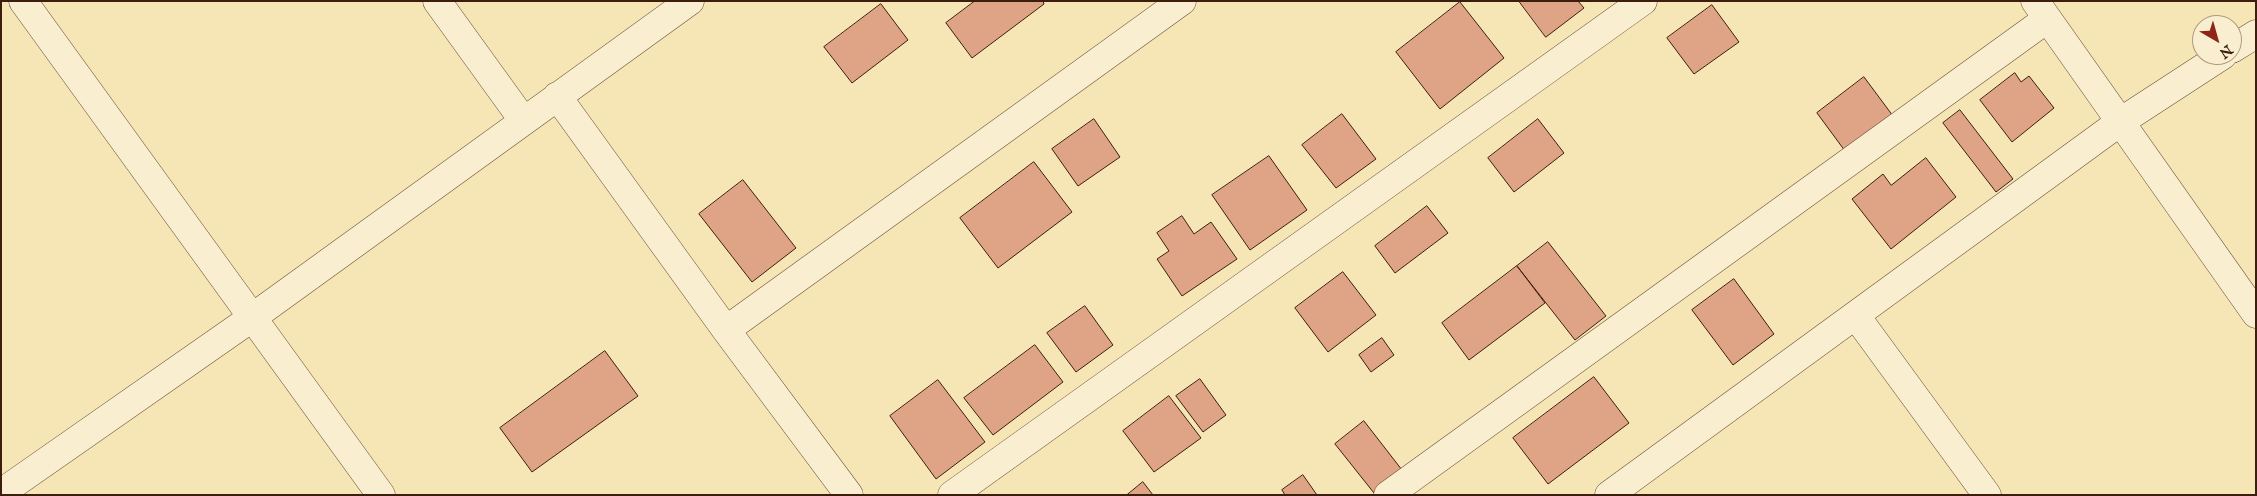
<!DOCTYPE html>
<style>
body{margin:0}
#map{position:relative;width:2257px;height:496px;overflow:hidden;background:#f6e5b5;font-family:"IM FELL English",serif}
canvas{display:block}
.frame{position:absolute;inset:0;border:2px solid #3d1e0e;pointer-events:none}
.north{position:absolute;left:2192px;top:15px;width:50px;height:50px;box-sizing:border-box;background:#f9eecf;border:1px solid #ae9b82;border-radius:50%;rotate:142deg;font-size:14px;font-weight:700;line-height:20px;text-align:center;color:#3d1e0e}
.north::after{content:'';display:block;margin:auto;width:18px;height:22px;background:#8f2418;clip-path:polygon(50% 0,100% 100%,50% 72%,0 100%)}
</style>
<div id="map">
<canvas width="2257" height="496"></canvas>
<div class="frame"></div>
<div class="north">N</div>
</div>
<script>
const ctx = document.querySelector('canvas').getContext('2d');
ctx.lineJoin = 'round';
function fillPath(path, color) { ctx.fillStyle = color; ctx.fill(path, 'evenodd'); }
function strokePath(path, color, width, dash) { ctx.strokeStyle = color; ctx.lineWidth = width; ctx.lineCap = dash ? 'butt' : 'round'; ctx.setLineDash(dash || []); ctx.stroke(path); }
const building = new Path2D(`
 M975,1H1043L1044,4L972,58L946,23Z
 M1519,1H1578L1584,8L1546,37Z
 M1460,2L1504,58L1440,109L1396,52Z
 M881,4L908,40L852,83L824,47Z
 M1712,5L1739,42L1694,74L1667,38Z
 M2015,73L2021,82L2029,76L2054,108L2012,142L1980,100Z
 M1864,77L1893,116L1845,151L1817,113Z
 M1960,110L2013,179L1996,192L1943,123Z
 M1342,114L1376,159L1336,188L1302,145Z
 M1094,119L1120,157L1078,186L1052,149Z
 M1538,119L1564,153L1514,192L1488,158Z
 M1269,156L1307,210L1250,250L1212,195Z
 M1926,158L1956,197L1891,249L1852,199L1883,174L1891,185Z
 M1034,162L1072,212L998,268L960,218Z
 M743,180L796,248L752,282L699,214Z
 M1427,206L1448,233L1395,273L1375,246Z
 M1182,216L1194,234L1211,222L1237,259L1182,296L1157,259L1169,251L1157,233Z
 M1548,242L1606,316L1575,340L1517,266Z
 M1517,266L1545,303L1469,360L1442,323Z
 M1343,272L1376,315L1328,352L1295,308Z
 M1734,279L1774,334L1733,365L1692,310Z
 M1085,306L1113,345L1076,372L1047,333Z
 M1382,338L1394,355L1371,372L1359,355Z
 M1035,345L1063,382L993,435L964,398Z
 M605,351L638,396L532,472L500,428Z
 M1594,377L1629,423L1548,484L1513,438Z
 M1200,379L1226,415L1203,432L1176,396Z
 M938,380L985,442L936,479L890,416Z
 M1169,396L1201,438L1154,472L1123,431Z
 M1364,421L1402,470L1374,493L1335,444Z
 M1303,475L1317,495H1285L1282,490Z
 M1143,482L1153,495H1127Z`);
const street = new Path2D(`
 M23,1L381,495
 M437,1L523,120
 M2035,1L2256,314
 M2232,49L2256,34
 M557,96L726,330L849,495
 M1856,316L1987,495
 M726,330L1182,1
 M1,493L253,317L690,1
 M952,495L1643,1
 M1388,495L2047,19
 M1609,495L2120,122L2223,55`);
fillPath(building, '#dfa485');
strokePath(building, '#3d1e0e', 1);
strokePath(street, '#6b5038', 29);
strokePath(street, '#f9eecf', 28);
</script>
